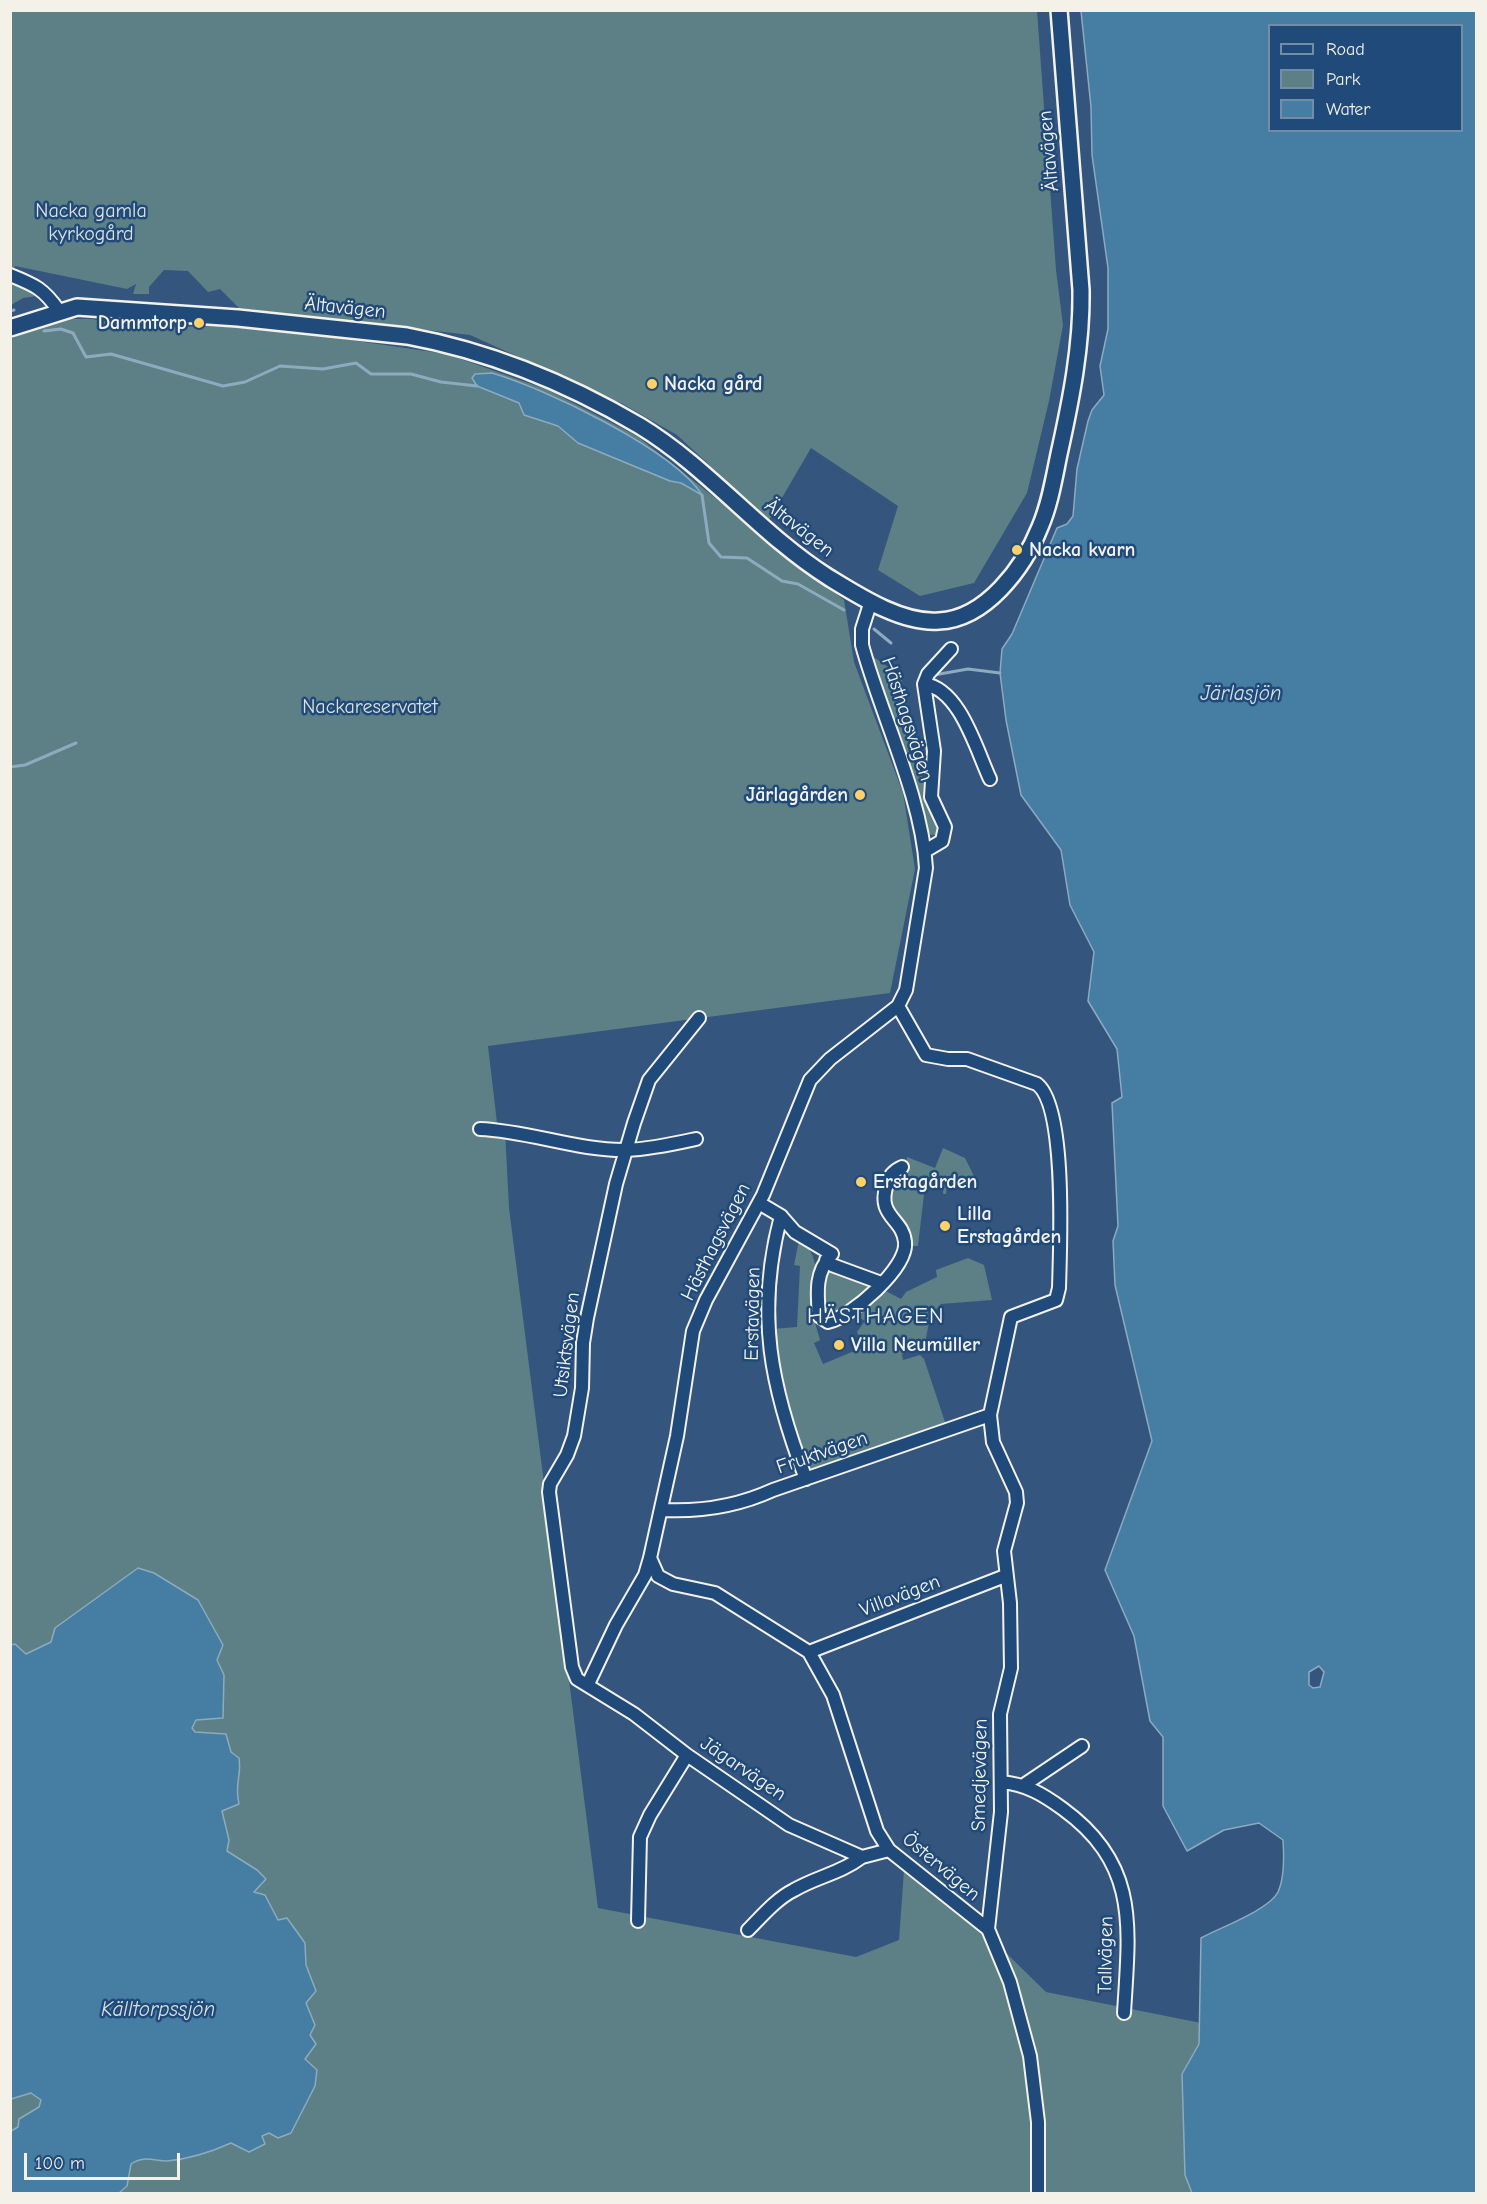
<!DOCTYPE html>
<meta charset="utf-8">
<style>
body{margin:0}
#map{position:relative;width:1487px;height:2204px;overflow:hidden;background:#34557e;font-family:"Comic Neue",sans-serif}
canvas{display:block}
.frame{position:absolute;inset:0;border:12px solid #f4f1e8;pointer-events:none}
.legend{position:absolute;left:1268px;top:24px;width:195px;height:108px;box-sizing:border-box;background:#1f4a7a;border:2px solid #748da6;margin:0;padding:8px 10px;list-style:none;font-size:18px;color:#f4f1e8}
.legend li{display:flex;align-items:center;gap:12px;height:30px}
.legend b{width:30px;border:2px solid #748da6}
.scale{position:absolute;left:24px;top:2153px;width:156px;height:27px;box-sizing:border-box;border:3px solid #f4f1e8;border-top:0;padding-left:8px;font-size:18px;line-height:21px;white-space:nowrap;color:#f4f1e8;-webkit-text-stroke:4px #1f4a7a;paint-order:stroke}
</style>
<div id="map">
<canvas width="1487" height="2204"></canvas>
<div class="frame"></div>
<ul class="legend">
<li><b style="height:8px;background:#1f4a7a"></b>Road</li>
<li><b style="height:16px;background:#5c8085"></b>Park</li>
<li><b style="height:16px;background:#467da3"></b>Water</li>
</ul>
<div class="scale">100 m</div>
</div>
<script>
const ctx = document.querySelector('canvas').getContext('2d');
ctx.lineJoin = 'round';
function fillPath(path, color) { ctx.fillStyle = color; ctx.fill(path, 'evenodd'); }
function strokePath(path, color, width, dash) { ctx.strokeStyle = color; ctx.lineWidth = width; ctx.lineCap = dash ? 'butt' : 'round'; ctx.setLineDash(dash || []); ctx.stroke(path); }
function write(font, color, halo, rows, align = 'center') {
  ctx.font = font + ' "Comic Neue",sans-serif'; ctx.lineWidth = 5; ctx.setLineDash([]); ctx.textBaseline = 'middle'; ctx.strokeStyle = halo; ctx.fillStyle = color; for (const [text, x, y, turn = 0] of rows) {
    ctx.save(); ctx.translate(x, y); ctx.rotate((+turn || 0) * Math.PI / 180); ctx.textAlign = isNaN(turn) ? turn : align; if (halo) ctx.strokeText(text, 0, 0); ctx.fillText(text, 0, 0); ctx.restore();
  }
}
const green = new Path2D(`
 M11,11H1037L1056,270L1063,325L1049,401L1027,493L974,583L920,596L878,570L898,506L811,448L769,520L677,435L621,403L470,335L239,308L220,289L208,292L188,271L164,270L149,287V294H133L136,284L127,289L15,266L13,270L47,287L50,294L23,298L11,305Z
 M50,319H92L144,328L245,325L447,354L548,390L637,436L844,600L854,662L903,793L915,869L890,993L488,1046L497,1123L505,1130L509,1208L598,1908L856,1957L899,1940L904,1870L1003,1950L1046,1992L1201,2023L1476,2193L11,2194V339Z
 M872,656L901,676L927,797L933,819L940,826L938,835H931L927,829Z
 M943,1148L965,1158L977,1182H947L946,1194H943L944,1180L926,1177L918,1246H910L888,1208L892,1178L896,1175L906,1176L907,1157L935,1168Z
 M799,1240C825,1255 813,1292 814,1316C815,1325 818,1332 820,1340L814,1343L823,1364L864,1347L857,1332L865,1321L857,1316L882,1289L901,1299L906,1292L937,1277L936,1270L968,1258L984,1265L992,1300L941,1304L930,1316L925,1344L902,1354L903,1360L920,1355L924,1359L946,1425L819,1470L807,1467L784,1400L772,1329L797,1327L800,1266L794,1265Z
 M823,1268L871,1285V1289L843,1315L824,1316Z`);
const water = new Path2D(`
 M1081,11H1476V2193H1192L1185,2175L1182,2074L1199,2044L1201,1938C1219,1928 1269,1910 1278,1892C1285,1877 1284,1855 1283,1840L1259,1823L1224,1830L1187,1851L1163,1806V1737L1150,1721L1134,1636L1105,1570L1152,1441L1115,1285L1113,1241L1118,1226L1112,1103L1122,1097L1117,1049L1088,1001L1094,952L1070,905L1061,850L1021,795L1006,720L1000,673L1002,649L1012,634L1057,528L1067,524L1073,516L1077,469L1088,421L1092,410L1104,395L1100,366L1108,329V268L1092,155L1091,107ZM1270,26H1462V130H1270ZM1319,1666L1324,1672L1320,1687L1313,1688L1309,1685V1672Z
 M492,373C544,388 674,450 702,495L681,483L670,481L578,443L558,426L524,415L519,403L477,386L472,378L475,374Z
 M138,1568L154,1573L198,1600L223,1645L217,1660L224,1675L223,1718L196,1720L192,1728L195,1732L226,1734L231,1752L239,1758C242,1776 234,1783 239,1804L222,1811L229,1840L227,1851L257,1870L266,1879L254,1892L265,1895L278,1920L287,1918L305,1943L306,1965L316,1991L306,2003L315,2025L310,2035L316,2044L305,2059L317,2070L315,2086L291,2133L278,2138L269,2133L262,2136L265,2144L249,2152L231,2143C211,2152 189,2159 167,2161C154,2161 144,2155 131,2164L127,2186L119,2193H11V2131L18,2127L19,2119L39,2107L41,2100L31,2093L11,2099V1645L15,1644L26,1654L51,1642L55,1628Z`);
const stream = new Path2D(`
 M10,311L14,310
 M44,331L61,329L73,333L86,357L111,354L223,386L245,382L280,366L323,369L356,363L371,374H411L441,382L477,386
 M702,495L709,543L721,557L747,558L782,581L798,584L844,610
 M874,629L891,643
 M934,675L968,669L1000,673
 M10,767L25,765L76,743`);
const minor = new Path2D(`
 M10,275C35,285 44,289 59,311
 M924,684C960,689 976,749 990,779
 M925,851L942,841L945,827L931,797L934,751L924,684L928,674L951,649
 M898,1006L926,1055L948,1059H967L1037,1084C1067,1107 1060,1249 1059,1288L1056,1300L1011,1317L990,1415L993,1442L1016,1492L1017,1503L1004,1551L1010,1603L1011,1668L1000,1714L1001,1812L988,1929
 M699,1018L649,1080L634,1123L616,1184L587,1318L583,1343L582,1388L574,1436L567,1455L550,1484L549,1492L572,1667L577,1679L634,1714L687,1755L789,1825L862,1857L889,1850
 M480,1129C529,1131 578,1151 627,1150C651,1149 673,1144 696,1139
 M759,1203L781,1216C755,1313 771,1388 806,1479
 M781,1216L795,1232L832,1254C815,1272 817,1292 819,1316L828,1322C851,1317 908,1268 905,1242C903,1218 876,1217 887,1184C889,1176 895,1170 902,1167
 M826,1260L832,1265L881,1283
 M662,1510C701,1512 738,1506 773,1490L990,1415
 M650,1558L658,1576L673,1584L715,1593L809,1652L833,1695L877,1831L889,1850L988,1929L1010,1982L1030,2056L1038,2122V2194
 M809,1652L1005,1576
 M588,1684L616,1625L645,1575L650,1558L677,1436L693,1331L706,1300L763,1195L810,1080L830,1059L898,1006L906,990L926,868C922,797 881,715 862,645V629L871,601
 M1001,1782C1026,1784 1044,1795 1063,1809C1140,1865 1129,1928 1124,2013
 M1024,1785L1082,1746
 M638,1921L640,1837L650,1815L687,1755
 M748,1930C762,1916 776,1899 794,1890C816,1877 841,1873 862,1857`);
const major = new Path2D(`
 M10,328L77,307L238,318L407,336C488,351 569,384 640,426C709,468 760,534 828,577C859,596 902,624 939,621C986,619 1024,567 1040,527C1050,504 1054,478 1059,454C1071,400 1082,345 1081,290L1059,10`);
const markers = [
 [199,323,6,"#ffd166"],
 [652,384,6,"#ffd166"],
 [1017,550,6,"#ffd166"],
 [860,795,6,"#ffd166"],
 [861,1182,6,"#ffd166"],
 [945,1226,6,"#ffd166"],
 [839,1345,6,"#ffd166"]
];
const streetNames = [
 ["Ältavägen",1049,151,-95],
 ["Ältavägen",345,308,6],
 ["Ältavägen",799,528,38],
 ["Hästhagsvägen",907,719,72],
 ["Hästhagsvägen",716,1242,-63],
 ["Erstavägen",753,1314,-89],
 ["Utsiktsvägen",567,1345,-83],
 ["Fruktvägen",822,1453,-19],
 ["Villavägen",900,1596,-21],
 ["Jägarvägen",743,1769,34],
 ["Smedjevägen",980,1775,-89],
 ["Östervägen",941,1867,40],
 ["Tallvägen",1106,1955,-89]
];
const parkNames = [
 ["Nacka gamla",91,211],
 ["kyrkogård",91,234],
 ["Nackareservatet",370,707]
];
const poiNames = [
 ["Dammtorp",187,323,"right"],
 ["Nacka gård",664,384],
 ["Nacka kvarn",1029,550],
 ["Järlagården",848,795,"right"],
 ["Erstagården",873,1182],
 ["Lilla",957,1214],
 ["Erstagården",957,1237],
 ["Villa Neumüller",851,1345]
];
const waterNames = [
 ["Järlasjön",1241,694],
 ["Källtorpssjön",158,2010]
];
const quarterNames = [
 ["HÄSTHAGEN",876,1317]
];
fillPath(green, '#5c8085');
fillPath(water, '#467da3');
strokePath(water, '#8cabbf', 1.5);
strokePath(stream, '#8cabbf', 3);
strokePath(minor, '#f4f1e8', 16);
strokePath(major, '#f4f1e8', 20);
strokePath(minor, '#1f4a7a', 12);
strokePath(major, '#1f4a7a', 15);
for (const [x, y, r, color] of markers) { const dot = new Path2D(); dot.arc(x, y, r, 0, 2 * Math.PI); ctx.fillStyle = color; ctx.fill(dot); strokePath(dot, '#1f4a7a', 2); }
write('20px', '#f4f1e8', '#1f4a7a', streetNames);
write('20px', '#dde0d9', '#1f4a7a', parkNames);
write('bold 20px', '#f4f1e8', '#1f4a7a', poiNames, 'left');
write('italic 21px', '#dae0de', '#1f4a7a', waterNames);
ctx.letterSpacing = '1.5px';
write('22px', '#f4f1e8', '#1f4a7a', quarterNames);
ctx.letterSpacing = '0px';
</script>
